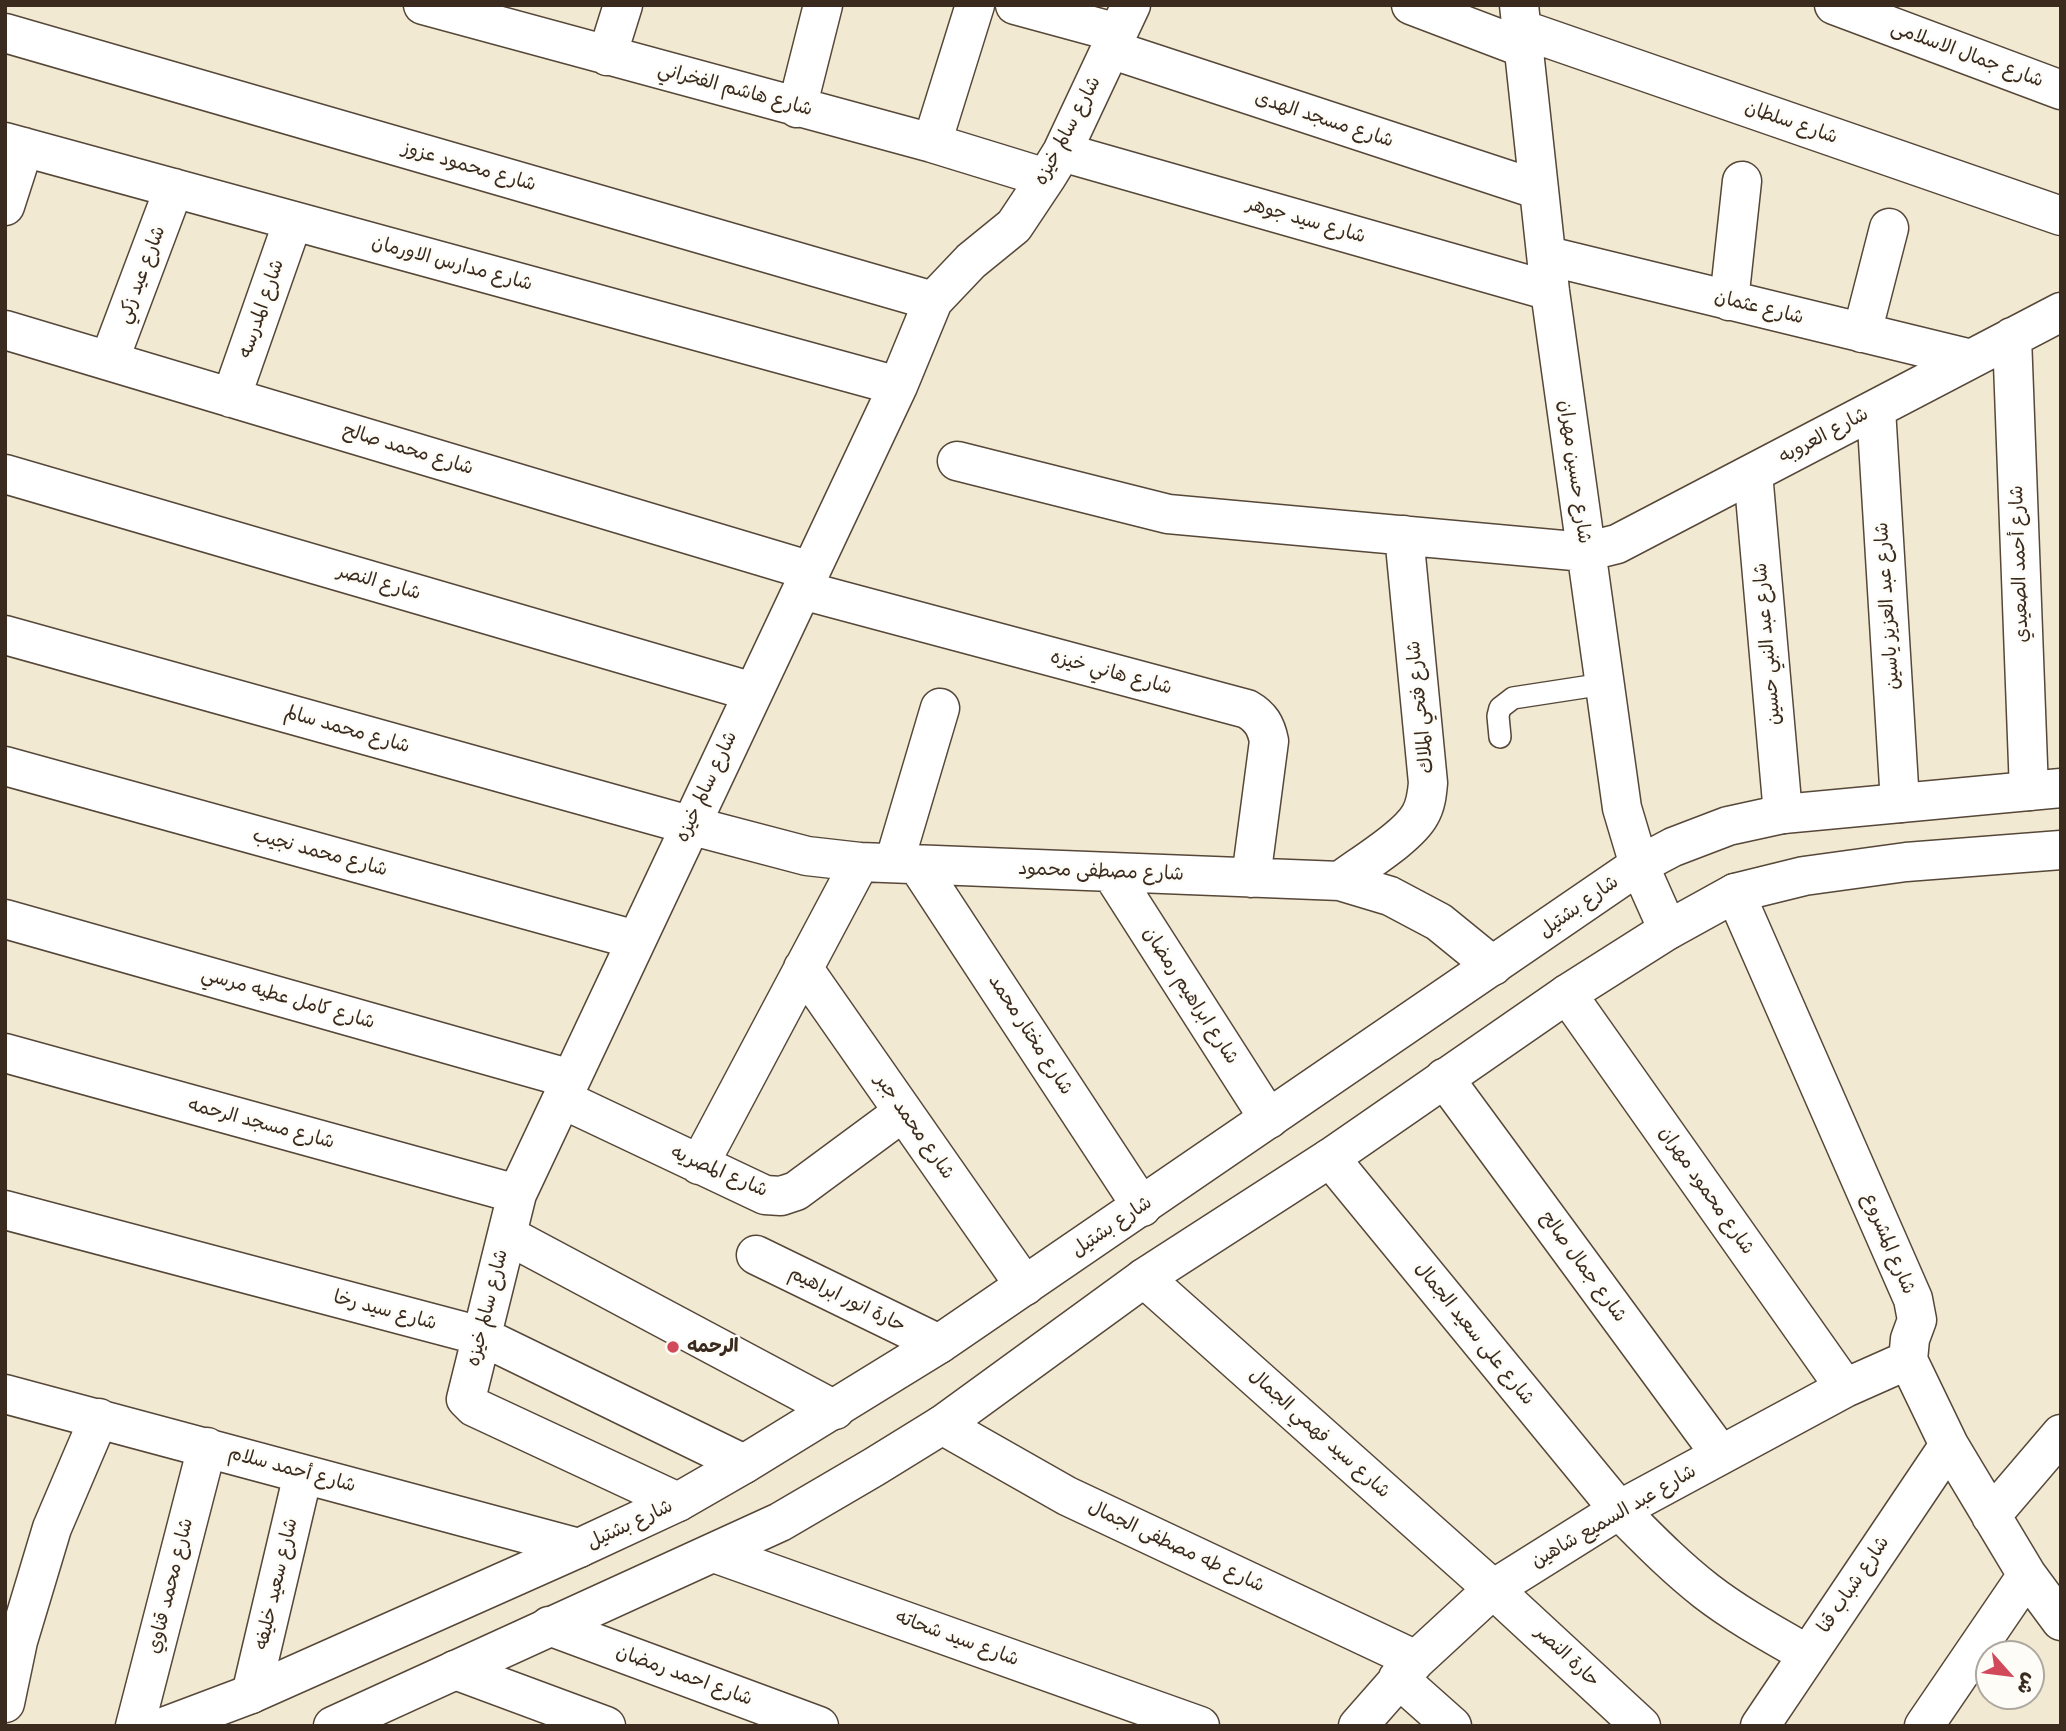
<!DOCTYPE html>
<meta charset="utf-8">
<style>
body{margin:0}
#map{position:relative;width:2066px;height:1731px;overflow:hidden;background:#f1e9d1;font-family:Sriracha,"Playpen Sans Arabic",sans-serif}
canvas{display:block}
.frame{position:absolute;inset:0;border:7px solid #3b2a1e;pointer-events:none}
.north{position:absolute;left:1975px;top:1640px;width:70px;height:70px;box-sizing:border-box;background:#fdfcf7;border:2px solid #afa8a0;border-radius:50%;rotate:118deg;font-size:19px;font-weight:700;line-height:28px;text-align:center;color:#3b2a1e}
.north::after{content:'';display:block;margin:auto;width:24px;height:32px;background:#d1495b;clip-path:polygon(50% 0,100% 100%,50% 72%,0 100%)}
</style>
<div id="map">
<canvas width="2066" height="1731"></canvas>
<div class="frame"></div>
<div class="north">ش</div>
</div>
<script>
const ctx = document.querySelector('canvas').getContext('2d');
ctx.lineJoin = 'round';
function strokePath(path, color, width, dash) { ctx.strokeStyle = color; ctx.lineWidth = width; ctx.lineCap = dash ? 'butt' : 'round'; ctx.setLineDash(dash || []); ctx.stroke(path); }
function write(font, color, halo, rows, align = 'center') {
  ctx.font = font + ' Sriracha,"Playpen Sans Arabic",sans-serif'; ctx.lineWidth = 5; ctx.setLineDash([]); ctx.textBaseline = 'middle'; ctx.strokeStyle = halo; ctx.fillStyle = color; for (const [text, x, y, turn = 0] of rows) {
    ctx.save(); ctx.translate(x, y); ctx.rotate((+turn || 0) * Math.PI / 180); ctx.textAlign = isNaN(turn) ? turn : align; if (halo) ctx.strokeText(text, 0, 0); ctx.fillText(text, 0, 0); ctx.restore();
  }
}
const service = new Path2D(`
 M1500,737L1498,716L1500,708L1513,698L1604,684`);
const minor = new Path2D(`
 M423,5L932,143L1046,178
 M1015,5L1118,33
 M1411,5L1524,48
 M1519,5L1550,291L1622,808L1639,865L1668,930
 M1834,5L2061,90
 M1521,29L2061,216
 M5,33L933,301
 M1110,49L1539,190
 M607,56L623,5
 M797,108L823,5
 M5,142L898,386
 M932,143L975,5
 M1062,152L1550,291
 M5,206L24,147
 M1548,256L1971,359
 M1729,301L1742,181
 M5,330L811,571
 M1862,333L1889,228
 M2012,337L2029,791
 M109,361L174,188
 M231,398L293,221
 M1876,409L1900,803
 M957,461L1168,514L1585,552L1617,544L2061,312
 M1753,473L1783,814
 M5,474L753,692
 M802,590L1247,709C1261,717 1266,726 1269,741L1251,878
 M5,635L689,825L807,856L860,862L1340,881L1390,896L1439,922L1493,966
 M5,766L636,940
 M894,863L940,708
 M917,864L1142,1207
 M1111,872L1269,1119
 M1340,881C1361,865 1408,837 1420,815C1426,805 1427,794 1428,783L1404,535
 M1735,893L1913,1299L1917,1320L1910,1339L1908,1360L1949,1445L2027,1575L2061,1621
 M5,919L571,1079
 M803,968L1025,1286
 M1567,994L1845,1388
 M5,1053L517,1194
 M1444,1078L1721,1455
 M562,1099L765,1195L781,1196L796,1191L903,1112
 M1330,1158L1619,1510C1647,1538 1674,1566 1706,1591C1737,1615 1772,1634 1807,1654
 M699,1165L860,862
 M5,1210L481,1336L744,1464
 M507,1235L835,1410
 M756,1255L939,1344
 M1144,1278L1493,1589L1641,1726
 M5,1394L579,1548
 M942,1425L1067,1496L1416,1660
 M678,1502L474,1407L466,1399L517,1194L898,386L933,301L971,261L1014,226L1046,178L1062,152L1131,5
 M1991,1516L2061,1434
 M714,1553L1200,1726
 M549,1626L819,1726
 M455,1670L606,1726
 M1398,1678L1452,1726
 M251,1694L303,1474
 M5,1703L18,1641L52,1528L99,1418
 M135,1726L207,1447
 M1358,1726L1416,1660L1493,1589L1619,1510L1845,1388L1908,1360
 M1760,1726L1949,1445
 M1924,1726L2027,1575`);
const tertiary = new Path2D(`
 M166,1726L251,1694L579,1548L678,1502L744,1464L939,1344L1639,865L1673,847L1728,826L1783,814L2061,788
 M333,1726L780,1522L874,1467L942,1425L1144,1278L1330,1158L1567,994L1668,930L1735,893L1804,876L1906,862L2061,850`);
const markers = [
 [673,1347,7,"#d1495b"]
];
const streetNames = [
 ["شارع جمال الاسلامى",1967,55,20],
 ["شارع هاشم الفخراني",735,90,15],
 ["شارع مسجد الهدى",1324,120,18],
 ["شارع سلطان",1791,123,19],
 ["شارع سالم خيزه",1068,131,-62],
 ["شارع محمود عزوز",469,167,16],
 ["شارع سيد جوهر",1306,221,16],
 ["شارع مدارس الاورمان",452,264,15],
 ["شارع عيد زكي",142,275,-69],
 ["شارع عثمان",1759,308,14],
 ["شارع المدرسه",262,309,-71],
 ["شارع العروبه",1824,436,-28],
 ["شارع محمد صالح",408,450,17],
 ["شارع حسين مهران",1574,472,82],
 ["شارع أحمد الصعيدي",2020,564,-92],
 ["شارع النصر",379,583,16],
 ["شارع عبد العزيز ياسين",1888,606,-94],
 ["شارع عبد النبي حسين",1768,644,-95],
 ["شارع هاني خيزه",1111,673,15],
 ["شارع فتحي الملاك",1421,707,-96],
 ["شارع محمد سالم",347,730,16],
 ["شارع سالم خيزه",707,787,-65],
 ["شارع محمد نجيب",320,853,15],
 ["شارع مصطفى محمود",1101,872,2],
 ["شارع بشتيل",1579,907,-35],
 ["شارع ابراهيم رمضان",1190,996,57],
 ["شارع كامل عطيه مرسي",288,999,16],
 ["شارع مختار محمد",1030,1035,57],
 ["شارع مسجد الرحمه",261,1124,15],
 ["شارع محمد جبر",914,1127,55],
 ["شارع المصريه",719,1172,23],
 ["شارع محمود مهران",1706,1191,55],
 ["شارع بشتيل",1112,1227,-34],
 ["شارع المشروع",1888,1244,67],
 ["شارع جمال صالح",1583,1267,54],
 ["حارة انور ابراهيم",847,1300,26],
 ["شارع سالم خيزه",488,1308,-76],
 ["شارع سيد رخا",385,1311,15],
 ["شارع على سعيد الجمال",1474,1334,51],
 ["شارع سيد فهمي الجمال",1319,1434,42],
 ["شارع أحمد سلام",292,1470,15],
 ["شارع عبد السميع شاهين",1614,1517,-30],
 ["شارع بشتيل",630,1525,-25],
 ["شارع طه مصطفى الجمال",1176,1547,25],
 ["شارع سعيد خليفه",277,1584,-77],
 ["شارع شباب قنا",1854,1585,-56],
 ["شارع محمد قناوي",171,1586,-76],
 ["شارع سيد شحاته",957,1639,20],
 ["حارة النصر",1567,1657,43],
 ["شارع احمد رمضان",684,1676,20]
];
const poiNames = [
 ["الرحمه",687,1347]
];
strokePath(service, '#564739', 24);
strokePath(minor, '#564739', 41);
strokePath(tertiary, '#564739', 41);
strokePath(service, '#fff', 21);
strokePath(minor, '#fff', 38);
strokePath(tertiary, '#fff', 38);
for (const [x, y, r, color] of markers) { const dot = new Path2D(); dot.arc(x, y, r, 0, 2 * Math.PI); ctx.fillStyle = color; ctx.fill(dot); strokePath(dot, '#fdfcf7', 2.5); }
write('19px', '#3b2a1e', '#fdfcf7', streetNames);
write('bold 19px', '#3b2a1e', '#fdfcf7', poiNames, 'left');
</script>
